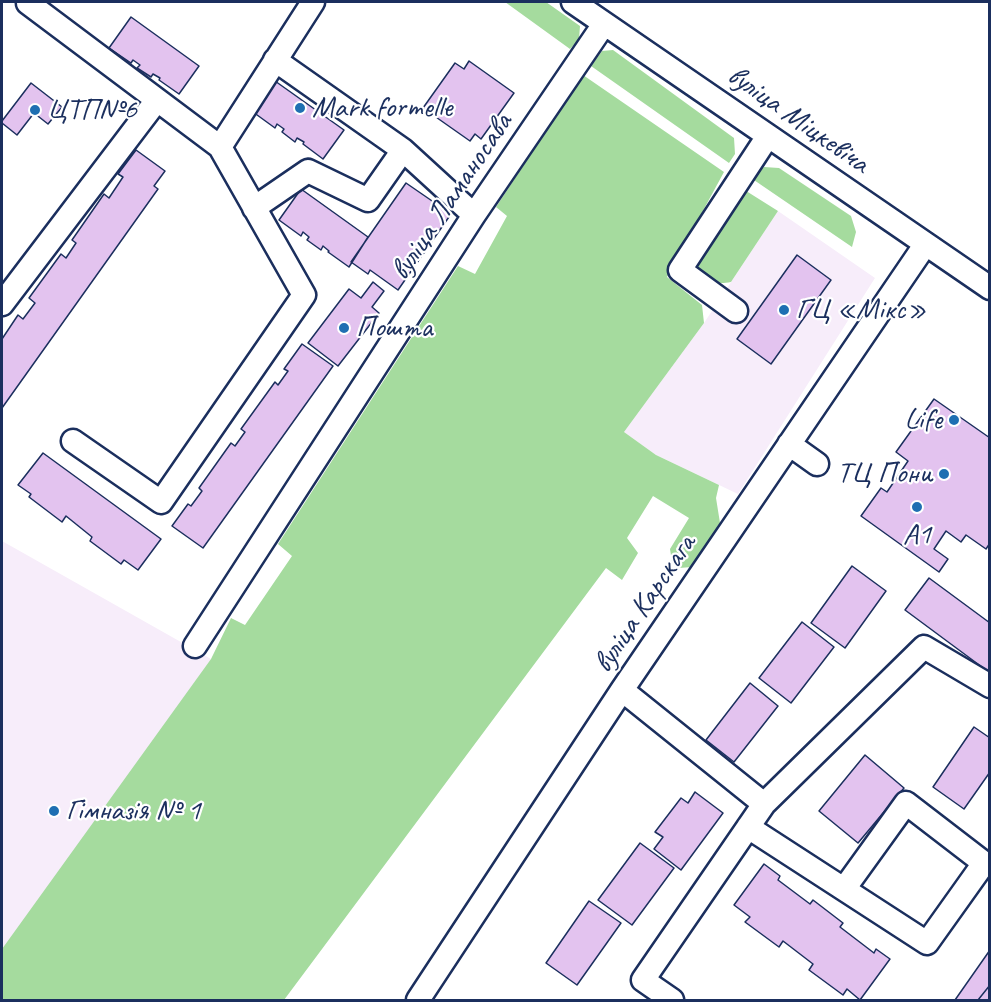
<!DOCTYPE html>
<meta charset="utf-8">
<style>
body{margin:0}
#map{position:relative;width:991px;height:1002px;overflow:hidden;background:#fff;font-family:Caveat,sans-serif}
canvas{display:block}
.frame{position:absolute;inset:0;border:3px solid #1b2f5e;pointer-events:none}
</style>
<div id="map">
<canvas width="991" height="1002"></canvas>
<div class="frame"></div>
</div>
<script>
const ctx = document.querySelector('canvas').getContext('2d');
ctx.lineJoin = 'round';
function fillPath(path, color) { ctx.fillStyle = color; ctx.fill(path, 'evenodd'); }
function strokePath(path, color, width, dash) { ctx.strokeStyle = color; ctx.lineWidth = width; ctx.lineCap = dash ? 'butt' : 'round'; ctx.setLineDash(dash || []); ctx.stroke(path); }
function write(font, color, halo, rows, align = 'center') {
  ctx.font = font + ' Caveat,sans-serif'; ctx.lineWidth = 4.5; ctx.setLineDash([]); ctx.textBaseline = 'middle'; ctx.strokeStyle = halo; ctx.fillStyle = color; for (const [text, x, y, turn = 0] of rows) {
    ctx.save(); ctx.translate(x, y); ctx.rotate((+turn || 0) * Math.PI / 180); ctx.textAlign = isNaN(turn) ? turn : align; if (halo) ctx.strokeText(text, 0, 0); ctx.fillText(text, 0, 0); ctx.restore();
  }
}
const built = new Path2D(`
 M778,211L875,278L738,494L656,455L624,432L704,323Z
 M2,541L211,659L2,963Z`);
const green = new Path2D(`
 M505,2H546L580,26L579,39L570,49Z
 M613,50L734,138L735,154L729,163L591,66L602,51Z
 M583,75L724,172L667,277L702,305L704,323L624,432L656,455L719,485L716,498L720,523L692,567L679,568L672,562L670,549L689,518L653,496L627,538L638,553L622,580L606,568L284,1000H2V949L211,659L231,618L245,625L292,556L278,544L458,266L475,274L507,216L496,207Z
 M764,167L779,168L851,216L856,232L852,247L751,178Z
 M743,189L778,211L731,282C715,285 709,282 698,269L699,256Z`);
const building = new Path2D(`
 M131,17L199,66L179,94L159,80L160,78L153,74L151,77L137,68L140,65L133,60L131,63L109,48Z
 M469,61L514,93L481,139L475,134L470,141L423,108L455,63L464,69Z
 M275,81L344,130L323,159L303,144L304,142L297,138L295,142L282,132L284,129L277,124L275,128L253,112Z
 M31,83L62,107L48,124L34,113L17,135L2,123V121Z
 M136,150L165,171L154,186L158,189L2,408V339L18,315L23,319L35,303L29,298L61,254L66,258L76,243L72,240L104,194L109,198L123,177L118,174Z
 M406,183L451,214L398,290L370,270L368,274L351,262Z
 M301,189L368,237L349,267L328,252L329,251L323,246L321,250L307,240L309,237L303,232L301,236L279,220Z
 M797,255L831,280L771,364L737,339Z
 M373,282L384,291L372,307L379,313L338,366L308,343L349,289L361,298Z
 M302,344L333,366L203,548L172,526L188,504L191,506L202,491L199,488L231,443L235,446L245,432L241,429L275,382L278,385L288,371L284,369Z
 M934,399L990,438V543L986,549L966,535L961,542L946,531L934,549L948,559L939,572L861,516L881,488L887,492L908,461L896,452Z
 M43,453L161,539L138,570L124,560L121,564L90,541L92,537L66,516L62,522L29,497L31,494L18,485Z
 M852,566L886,591L845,648L811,623Z
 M929,578L990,623V673L905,610Z
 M802,622L834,647L791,703L759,678Z
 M750,683L778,706L734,762L706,740Z
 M974,727L990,738V772L964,809L933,787Z
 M865,755L904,788L858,843L819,811Z
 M695,792L723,813L681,870L654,849L663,837L655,832L681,798L688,803Z
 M640,843L674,868L632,925L598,900Z
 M764,864L780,876L778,880L810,904L813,900L843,923L840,927L874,953L876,949L890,959L860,1000L847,989L843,995L809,970L813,964L783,941L779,947L745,922L750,917L734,905Z
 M589,901L621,923L577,985L546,963Z
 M990,950V985L978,1000H955Z
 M990,985V1000H978Z`);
const minor = new Path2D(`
 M28,2V3L220,147L313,2
 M573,2L990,288
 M275,60L403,150L474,215
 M254,208L308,171L368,200L403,150
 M2,304L157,100
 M736,311L680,270L768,136
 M73,441L161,502L304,295L220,147
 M789,444L817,464
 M195,646L474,215L604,24
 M622,690L764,804
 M748,827L927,943L984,863L906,803L844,889
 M418,1000L622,690L925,245
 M672,1000L643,980L764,804L924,647L990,686`);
const markers = [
 [300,108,6,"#1f6fb2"],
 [35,110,6,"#1f6fb2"],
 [784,310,6,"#1f6fb2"],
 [344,328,6,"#1f6fb2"],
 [954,420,6,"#1f6fb2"],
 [944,474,6,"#1f6fb2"],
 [917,507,6,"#1f6fb2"],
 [54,811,6,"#1f6fb2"]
];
const poiNames = [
 ["Mark formelle",312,108],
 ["ЦТП№6",47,110],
 ["ГЦ «Мікс»",796,310],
 ["Пошта",356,328],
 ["Life",942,420,"right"],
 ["ТЦ Пони",932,474,"right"],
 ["A1",917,535,"center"],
 ["Гімназія № 1",66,811]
];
const streetNames = [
 ["вуліца Міцкевіча",798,120,35],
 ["вуліца Ламаносава",452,197,-56],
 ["вуліца Карскага",645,604,-56]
];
fillPath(built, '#f7edfa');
fillPath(green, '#a5db9e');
fillPath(building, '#e3c3ef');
strokePath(building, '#1b2f5e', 1.5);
strokePath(minor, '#1b2f5e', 27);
strokePath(minor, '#fff', 22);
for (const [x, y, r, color] of markers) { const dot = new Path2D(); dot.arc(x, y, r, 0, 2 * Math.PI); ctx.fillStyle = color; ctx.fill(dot); strokePath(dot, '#fff', 2); }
write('30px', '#1b2f5e', '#fff', poiNames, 'left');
write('30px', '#1b2f5e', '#fff', streetNames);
</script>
